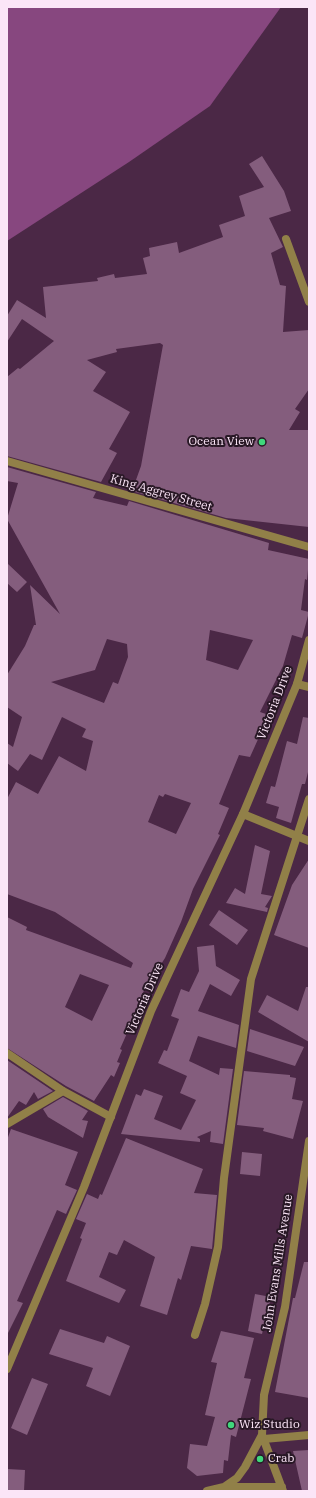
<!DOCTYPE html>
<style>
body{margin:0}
#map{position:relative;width:316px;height:1498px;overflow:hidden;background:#4b2846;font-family:"IBM Plex Serif",serif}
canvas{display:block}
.frame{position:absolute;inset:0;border:8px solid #fbe5f7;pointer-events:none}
</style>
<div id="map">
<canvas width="316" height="1498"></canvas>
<div class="frame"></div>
</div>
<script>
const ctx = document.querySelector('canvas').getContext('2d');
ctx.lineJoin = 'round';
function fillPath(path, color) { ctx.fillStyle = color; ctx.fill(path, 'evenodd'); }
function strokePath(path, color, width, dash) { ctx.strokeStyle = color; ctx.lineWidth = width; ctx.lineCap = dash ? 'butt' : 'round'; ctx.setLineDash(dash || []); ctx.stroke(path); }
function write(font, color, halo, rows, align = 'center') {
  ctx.font = font + ' "IBM Plex Serif",serif'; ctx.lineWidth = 4; ctx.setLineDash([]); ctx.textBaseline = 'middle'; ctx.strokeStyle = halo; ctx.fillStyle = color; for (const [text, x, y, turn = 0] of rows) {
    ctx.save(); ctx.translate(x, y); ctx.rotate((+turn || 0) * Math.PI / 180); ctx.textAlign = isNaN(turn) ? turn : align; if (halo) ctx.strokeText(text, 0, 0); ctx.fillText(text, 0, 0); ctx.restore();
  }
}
const water = new Path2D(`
 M7,7H281L210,106L129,162L7,241Z`);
const building = new Path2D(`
 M262,156L284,191L291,211L269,218L283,247L271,253L280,285L286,286L283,332L309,330V389L295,409L300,412L289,430H309V527L226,518L132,491L141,466L163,345L160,343L116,349L117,352L87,360L106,372L93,391L130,412L109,449L117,453L101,482L7,456V377L18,368L20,369L54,341L22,319L7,342V316L17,300L46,318L43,287L98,281L97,278L114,274L115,278L147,274L143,258L150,256L149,248L177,242L179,253L223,237L219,225L245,216L239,196L264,187L249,164Z
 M7,467L96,492L93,498L127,506L129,501L269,543L268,550L309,559L307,580L305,579L301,610L309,612L302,638L292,635L283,666L260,712L269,715L250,757L239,755L219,804L229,808L218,834L220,835L193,889L181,922L165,958L142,994L144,995L120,1049L122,1050L117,1062L120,1063L114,1077L111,1075L94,1101L66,1086L7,1048V917L27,927L26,930L131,968L133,963L55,912L7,894V799L16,782L38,794L59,756L86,771L93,741L82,737L86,729L62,717L42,760L30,754L18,771L7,763V743L13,747L22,717L7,707V675L25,646L34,625H36L30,585L60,614L7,519L18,483L7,481ZM210,630L253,640L238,670L206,660ZM107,639L127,644L128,657L118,684L113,682L104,703L51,682L95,670ZM165,794L191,803L176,834L148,822L159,795L163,797ZM80,974L109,985L92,1021L65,1007Z
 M7,563L27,582L17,592L7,583Z
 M303,717L309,718V768L305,784H302L291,823L276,818L279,807L266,803L271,786L275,787L287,741L297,744Z
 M255,845L270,851L261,894L272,896L265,907L268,908L267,912L226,903L235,888L245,894Z
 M309,859V948L274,935L292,885Z
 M219,910L248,930L237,945L209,925Z
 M214,945L216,966L240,980L231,996L210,984L198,1011L239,1025L236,1048L198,1036L189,1061L219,1075L220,1068L233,1069L223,1144L210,1142L211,1131L197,1137L200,1139V1142L121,1134L136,1094L141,1096L144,1089L163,1096L154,1119L181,1130L196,1100L180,1093L187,1076L158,1063L164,1050L167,1051L179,1019L171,1016L181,989L189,992L199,971L197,947Z
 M306,987H309V1042L258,1012L267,995L298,1011Z
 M250,1029L304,1047L295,1066L247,1051Z
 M7,1060L53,1091L38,1099L34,1092L26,1105L19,1101L7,1118Z
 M244,1071L290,1075V1077L296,1078L292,1099L303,1101L293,1139L263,1131L264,1128L237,1125Z
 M63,1097L88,1111L82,1120L88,1121L83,1138L48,1117L43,1109Z
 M11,1129L78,1152L65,1185L77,1190L66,1214L57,1210L17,1301L23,1303L7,1335V1140Z
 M126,1138L203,1169L194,1193L217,1195L212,1249L191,1246L181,1280L178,1278L167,1315L140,1306L155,1257L124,1240L117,1255L109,1252L99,1277L126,1290L119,1303L66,1281L82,1239L80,1238L86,1223L76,1219L87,1194L98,1199L100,1194L102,1195Z
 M242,1152L262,1154L260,1176L240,1174Z
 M304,1262H309V1398L275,1392L293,1298H295Z
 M255,1294L271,1297L262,1334L248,1331Z
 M60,1329L104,1343L107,1336L130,1346L110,1396L86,1386L93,1368L49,1354Z
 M221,1331L254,1338L244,1378L251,1379L236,1437L231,1435L228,1461L224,1460L223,1473L197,1476L187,1468L190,1444L207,1446L215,1417L205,1415L217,1363L211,1362Z
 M32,1378L48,1384L27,1435L11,1428Z
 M309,1450V1491H302L293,1451Z
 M7,1469L25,1470L24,1491H7Z`);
const minor = new Path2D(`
 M286,239L309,302
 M7,461L309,547
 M297,684L309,687
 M243,814L309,841
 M7,1053L63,1091L111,1117
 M7,1124L63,1091
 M195,1335L205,1304L218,1247L224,1178L251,979L309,799
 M264,1439L309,1435`);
const tertiary = new Path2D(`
 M7,1369L84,1187L151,1011L243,814L297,684L309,640
 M262,1435L283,1491
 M224,1487H282
 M207,1491L224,1487L237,1478L245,1467L262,1435L264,1395L285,1307L309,1141`);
const markers = [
 [262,442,4,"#40d77c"],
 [231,1425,4,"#40d77c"],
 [260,1459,4,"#40d77c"]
];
const poiNames = [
 ["Ocean View",254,442,"right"],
 ["Wiz Studio",239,1425],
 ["Crab",268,1459]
];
const streetNames = [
 ["King Aggrey Street",161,493,16],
 ["Victoria Drive",275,703,-69],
 ["Victoria Drive",145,999,-67],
 ["John Evans Mills Avenue",278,1263,-81]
];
fillPath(water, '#87477f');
fillPath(building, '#845d7d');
strokePath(minor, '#918048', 8);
strokePath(tertiary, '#918048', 8);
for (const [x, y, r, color] of markers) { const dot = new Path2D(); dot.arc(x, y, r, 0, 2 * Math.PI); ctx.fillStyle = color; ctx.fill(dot); strokePath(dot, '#281825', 1.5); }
write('12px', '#fbe5f7', '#281825', poiNames, 'left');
write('12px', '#fbe5f7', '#281825', streetNames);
</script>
